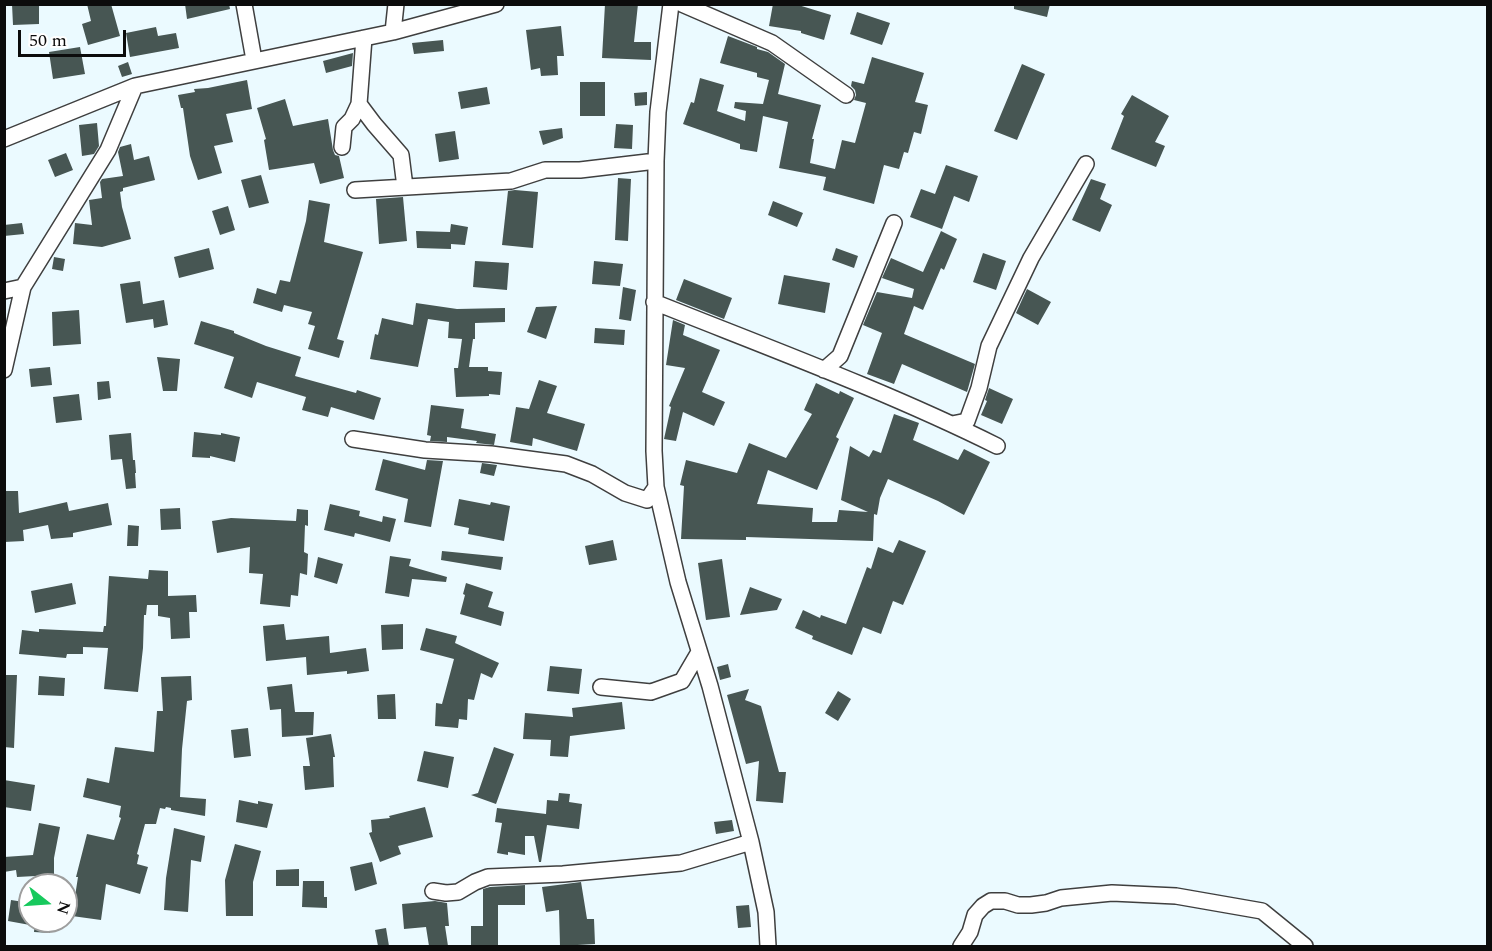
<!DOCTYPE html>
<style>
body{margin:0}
#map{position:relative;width:1492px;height:951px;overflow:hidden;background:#ebfaff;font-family:Spectral,serif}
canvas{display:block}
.frame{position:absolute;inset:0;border:6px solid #0c0c0c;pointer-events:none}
.north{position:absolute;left:18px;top:873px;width:60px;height:60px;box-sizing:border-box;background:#fff;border:2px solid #9e9e9e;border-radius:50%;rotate:107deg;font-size:16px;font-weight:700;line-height:24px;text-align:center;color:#0c0c0c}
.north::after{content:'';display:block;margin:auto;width:21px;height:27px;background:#17c95d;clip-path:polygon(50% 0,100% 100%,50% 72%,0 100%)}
.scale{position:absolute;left:18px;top:30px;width:108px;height:27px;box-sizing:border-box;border:3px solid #0c0c0c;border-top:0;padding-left:8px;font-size:18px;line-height:21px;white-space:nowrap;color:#0c0c0c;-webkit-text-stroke:4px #fff;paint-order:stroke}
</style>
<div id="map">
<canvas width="1492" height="951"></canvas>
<div class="frame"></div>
<div class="north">N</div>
<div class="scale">50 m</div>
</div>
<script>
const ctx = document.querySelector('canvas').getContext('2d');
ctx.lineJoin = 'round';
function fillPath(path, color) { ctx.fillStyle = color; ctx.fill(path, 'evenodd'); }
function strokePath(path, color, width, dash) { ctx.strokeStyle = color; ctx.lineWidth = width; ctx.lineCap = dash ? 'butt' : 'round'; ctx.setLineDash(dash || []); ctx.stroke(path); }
const building = new Path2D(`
 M12,4H39V24L13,25Z
 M87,4H111L120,36L88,45L82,24L91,21Z
 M185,4H229L230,9L187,19Z
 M605,4H638L634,42H651V60L602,58Z
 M773,4H795L831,15L824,40L801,33V31L769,26Z
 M1014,4H1050L1047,17L1014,9Z
 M857,12L890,23L882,45L850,34Z
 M561,26L564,56H557L558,75L541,76L540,68L531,70L526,30Z
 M156,27L158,36L176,33L179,48L130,57L126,33Z
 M728,36L757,47V49L768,52L785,64L778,94L821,105L812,139H814L810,163L835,169L842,140L855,143L866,103L854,100L856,95L855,90L851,86L852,81L864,84L872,57L924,73L915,102L928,105L921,134L914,132L908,153L904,152L899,169L884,165L874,204L823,190L826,177L779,168L788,122L763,116L757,152L740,149V144L683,124L691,102L694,103L700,78L724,85L717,111L745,121L746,111L734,108L735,102L763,104L769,80L757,77V73L720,63Z
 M443,40L444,51L414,54L412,43Z
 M80,47L85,74L53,79L49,52Z
 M353,53L352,66L326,73L323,61Z
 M128,62L132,74L122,77L118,66Z
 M1022,64L1045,74L1017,140L994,131Z
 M247,80L252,109L226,114L233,142L214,146L222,173L198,180L190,156L183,108H181L178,95L195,92L194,89L208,88Z
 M580,82H605V116H580Z
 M487,87L490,104L461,109L458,92Z
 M647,92V105L635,106L634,93Z
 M1132,95L1169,116L1155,142L1165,146L1156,167L1111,149L1124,116L1121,114Z
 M285,99L293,126L328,119L333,150L335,155L339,156L344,178L320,184L314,163L269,170L264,140L266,139L257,108Z
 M97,123L99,146L94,154L82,156L79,125Z
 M616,124L633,125L632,149L614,148Z
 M562,128L563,138L543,145L539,131Z
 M455,131L459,159L439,162L435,134Z
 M131,144L134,160L149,156L155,180L123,188V191L120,192L122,207L131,239L102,247L73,244L75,223L92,225L89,200L102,198L100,182L102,179L123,176L118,152L120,147Z
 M66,153L73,170L55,177L48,160Z
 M946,165L978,176L969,202L954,196L942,229L910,217L921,189L935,194Z
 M261,175L269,203L249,208L241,180Z
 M618,178L631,179L628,241L615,240Z
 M1091,179L1106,184L1100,199L1112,205L1100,232L1072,220Z
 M515,190L538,192L533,248L502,245L508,191Z
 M403,197L407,241L379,244L376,199Z
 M309,200L330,204L324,242L363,252L337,339L344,341L339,358L308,349L315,326L308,324L312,312L284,305L282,312L253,303L257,288L276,294L280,280L290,282L306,221Z
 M773,201L803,213L797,227L768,215Z
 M228,206L235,230L220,235L212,211Z
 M22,223L24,234L4,236V225Z
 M451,224L468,227L465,245L451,244V249L417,248L416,231L450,232Z
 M941,231L957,239L944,270L941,268L923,310L914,306L904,334L975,364L967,392L902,364L894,384L867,374L882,333L863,325L877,292L912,298L914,289L882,278L891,258L923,272Z
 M209,248L214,269L179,278L174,257Z
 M836,248L858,256L854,268L832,260Z
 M983,253L1006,261L996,290L973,282Z
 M54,257L65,259L63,271L52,269Z
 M475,261L509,263L507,290L473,287Z
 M594,261L623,264L620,286L592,284Z
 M784,275L830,283L825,313L778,304Z
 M684,279L732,298L724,319L676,300Z
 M140,281L143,304L164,300L168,325L154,328L153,319L126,323L120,284Z
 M623,287L636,290L631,321L619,319Z
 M1027,289L1051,302L1038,325L1016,313Z
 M416,303L457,309L505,308V322L475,323V339H473L469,367H488V371L502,372L500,395L489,394V396L456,397L454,368H458L462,339L448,338L449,322L428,319L418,367L370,359L375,334L378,335L382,318L413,325Z
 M557,306L546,339L527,332L536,307Z
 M79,310L81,344L53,346L52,312Z
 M673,320L685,325L683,335L720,350L702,392L725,402L714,426L683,412L676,441L664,439L671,407L669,406L685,368L666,365Z
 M201,321L234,331V333L266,346L301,357L295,376L356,393L357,390L381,398L374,420L331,407L328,417L302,410L306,397L257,382L252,398L224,388L234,357L194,344Z
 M595,328L625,330L624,345L594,343Z
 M157,357L180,359L177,391H163Z
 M50,367L52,385L31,387L29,369Z
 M539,380L557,386L547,413L585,424L577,451L533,438L532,446L510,442L516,407L529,409Z
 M109,381L111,398L98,400L97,382Z
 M816,383L839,394L840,391L854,398L836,437L839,439L817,490L768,470L757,504L813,508L812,522H837L839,510L868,512L841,500L850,446L869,457L873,450L881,453L894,414L919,423L913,440L958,460L964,449L990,462L964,515L938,501L888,479L880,498L877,515L874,514L873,541L746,537V540L681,539L684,486L680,485L686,460L737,473L749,443L786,458L812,414L804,410Z
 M989,388L1013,399L1002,424L981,415L987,401L985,400Z
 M79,394L82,420L56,423L53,397Z
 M431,405L464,409L461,428L496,434L494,445L476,443L477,441L447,437V442L430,441L431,436L427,435Z
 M194,432L221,435V433L240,437L235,462L210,456V458L192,457Z
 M131,433L133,460H135L136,473H135L136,488L126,489L122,459L111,460L109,435Z
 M383,459L425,470L427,460L443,461L431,527L404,522L408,499L375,490Z
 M482,463L497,465L494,476L480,473Z
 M4,491H18L19,513L67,502L69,511L108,503L112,525L73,533V537L51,539L48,525L23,530L24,541L4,542Z
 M459,499L490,505L491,502L510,506L504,541L468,534L469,528L454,525Z
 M330,504L360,511L359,516L382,522L383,516L396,519L390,542L355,533L354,537L324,530Z
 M180,508L181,529L161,530L160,509Z
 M297,509L308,510V526L305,525L304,552L308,554L307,575L300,573L298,596L291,595L290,607L260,604L263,574L249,573L250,547L217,553L212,521L231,518L296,521Z
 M128,525L139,526L138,546H127Z
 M613,540L617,560L589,565L585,546Z
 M899,540L926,551L903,605L893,601L881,634L863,627L852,655L812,639L813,636L795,628L803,610L820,618L821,615L846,624L867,567L871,569L878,547L893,553Z
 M442,551L503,557L501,570L441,560Z
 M390,556L411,559L409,566L447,577L446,582L412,579L409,597L385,593Z
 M318,557L343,564L337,584L314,577Z
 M722,559L730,617L706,620L698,563Z
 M149,570L168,571V596L196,595L197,612H189L190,638L171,639L170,618L158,616V605H147L146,615H144L143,648L138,692L104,689L108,648L83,647V654H67L66,658L19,654L22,630L39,632V629L103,632L104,626H106L109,576L148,579Z
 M72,583L76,604L35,613L31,591Z
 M466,583L493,592L488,607L504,612L501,626L460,614L465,595L463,594Z
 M750,587L782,599L777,610L740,615Z
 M284,624L286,640L329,636L330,653L366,648L369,671L347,674V671L307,675L306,657L266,661L263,626Z
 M403,624V649L382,650L381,625Z
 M426,628L457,636L455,643L499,663L492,678L481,673L474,700L468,699L467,720L459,719L458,728L435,726L436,703L442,704L454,659L420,650Z
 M728,664L731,677L720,680L717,667Z
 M550,666L582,669L579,694L547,691Z
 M4,675H17L14,748L4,747Z
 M39,676L65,678L64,696L38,695Z
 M191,676L192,700L187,701L182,749L180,797L206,799L205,816L171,810V808L166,807L165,809L160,808L156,824H145L137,854L139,855L137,864L148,867L140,894L106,884L101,920L72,916L78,877H76L87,834L114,840L121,818L119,817L121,806L83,797L87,778L109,783L115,747L154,752L157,711H163L161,677Z
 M292,684L295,712H314L313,735L282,737L281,709L270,710L267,687Z
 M749,689L745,700L761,706L779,772H786L783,803L756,801L759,761L746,764L727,695Z
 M838,691L851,699L838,721L825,713Z
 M395,694L396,719H378L377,695Z
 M622,702L625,729L570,736L568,757L550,756L551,740L523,739L525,713L573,717L572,708Z
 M248,728L251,756L234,758L231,730Z
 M331,734L335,757H333L334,787L305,790L303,766H310L306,738Z
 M494,747L514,754L496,804L471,795L478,793Z
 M424,751L454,757L448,788L417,781Z
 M4,780L35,785L31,811L4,807Z
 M559,793L570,794L569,802L582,804L579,829L547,825L541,862H539L534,836H525V855L508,852V855L497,853L502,823L495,822L497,808L546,814L547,800L558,801Z
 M239,800L258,804V801L273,804L267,828L236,822Z
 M425,807L433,837L398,846L401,854L380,862L369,833L372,832L371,820L390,818L389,816Z
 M732,820L734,831L716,834L714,822Z
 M39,823L60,827L54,858V875L17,877L16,870L4,872V857L33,855Z
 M174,828L205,836L201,862L191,860L188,912L164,910L166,878Z
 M235,844L261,851L253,882V916H226L225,880Z
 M372,862L377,884L355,891L350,867Z
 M299,869V886H276V870Z
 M303,881H324V897H327V908L302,907Z
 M581,882L587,919H594L595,944L560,946L559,910L546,912L542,887Z
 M525,885V905H498V946H471V926H483V889L490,887Z
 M11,900L30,903V925L8,921Z
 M435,901L447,903L449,926H445L448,946H429L426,927L404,929L402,904Z
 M749,905L751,927L738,928L736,906Z
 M35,921H51L50,933L34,932Z
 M386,928L389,946H378L375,930Z`);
const street = new Path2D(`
 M244,4L254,60
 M671,4L658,112L656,161L654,451L656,487L678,582L710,686L751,842L766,912L768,946
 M682,4L772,43L846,95
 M393,32L396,4
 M364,38L359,104L374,124L401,155L405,187
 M4,139L135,86L393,32L496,4
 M342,147L344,127L352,119L359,104
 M355,190L511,181L545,170H580L656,161
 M4,291L23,287
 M654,302C769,348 886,391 997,446
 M4,370L23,287L108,150L135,86
 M824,370L840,356L894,223
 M952,424L967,421L979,388L989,346L1031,258L1086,164
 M353,439L425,450L491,454L566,464L592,474L625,493L647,500L656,487
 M601,687L651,692L682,681L699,652
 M433,891L446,893L458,892L475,882L488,877L563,874L681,863L751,842
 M961,946L970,932L975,915L983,906L991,901H1005L1018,905H1031L1046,903L1061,898L1112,893L1176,896L1262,911L1305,946`);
fillPath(building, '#475653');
strokePath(street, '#3f3f3f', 18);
strokePath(street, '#fff', 15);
</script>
